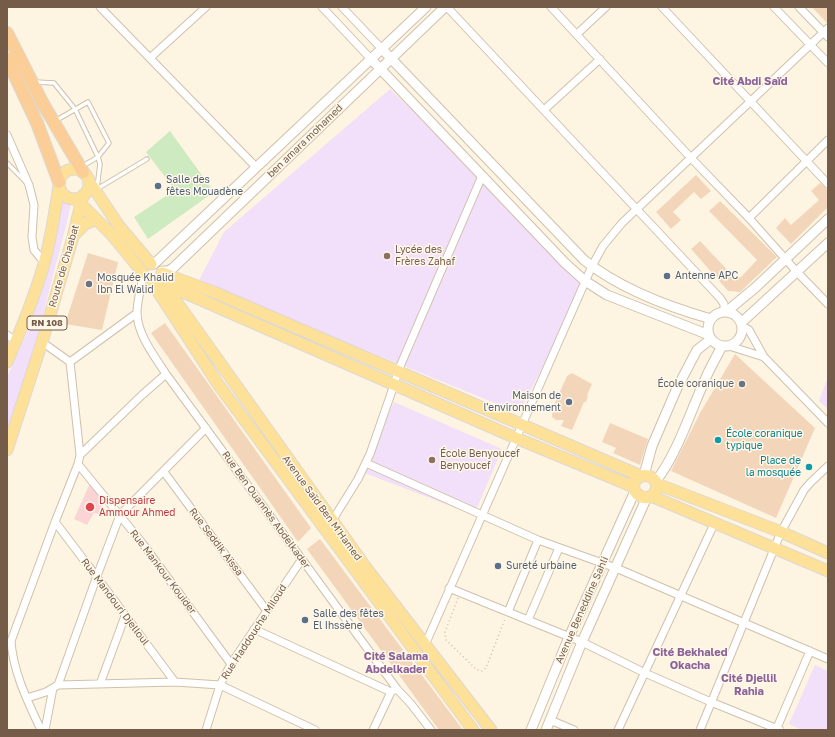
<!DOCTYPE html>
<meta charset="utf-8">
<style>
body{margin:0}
#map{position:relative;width:835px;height:737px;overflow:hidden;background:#fdf5e2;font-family:"Golos Text",sans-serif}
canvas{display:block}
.frame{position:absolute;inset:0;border:8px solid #755c48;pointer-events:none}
</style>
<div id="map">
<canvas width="835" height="737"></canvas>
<div class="frame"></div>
</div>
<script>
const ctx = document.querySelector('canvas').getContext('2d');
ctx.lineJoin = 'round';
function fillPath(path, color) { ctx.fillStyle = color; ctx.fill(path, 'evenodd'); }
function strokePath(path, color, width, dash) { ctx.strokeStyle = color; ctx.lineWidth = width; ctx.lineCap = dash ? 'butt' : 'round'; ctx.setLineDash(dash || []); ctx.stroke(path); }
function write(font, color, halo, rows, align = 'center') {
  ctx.font = font + ' "Golos Text",sans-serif'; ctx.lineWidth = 3; ctx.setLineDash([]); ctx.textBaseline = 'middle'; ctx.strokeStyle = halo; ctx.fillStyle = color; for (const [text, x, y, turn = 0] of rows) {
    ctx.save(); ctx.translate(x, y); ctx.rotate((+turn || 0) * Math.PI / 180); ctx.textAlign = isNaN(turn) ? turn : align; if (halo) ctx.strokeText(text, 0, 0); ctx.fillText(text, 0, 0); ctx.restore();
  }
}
const education = new Path2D(`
 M390,89L485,178L587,280L519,413L198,282L224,232Z
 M62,196L71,202L67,222L36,341L7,432V377L30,326L49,260Z
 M828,377V409L819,401Z
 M394,402L502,449L474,515L362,472Z
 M815,665L828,671V730H802L789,724Z`);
const medical = new Path2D(`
 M90,483L104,501L99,514L94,513L87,525L74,519Z`);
const green = new Path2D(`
 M170,131L214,192L148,239L134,217L175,190L146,152Z`);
const building = new Path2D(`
 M812,7H828V23H827Z
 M696,175L711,191L701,199L694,192L673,212L681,220L671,229L656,212Z
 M820,183L828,190V207L791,244L776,228L785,218L791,225L819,200L811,191Z
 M720,201L777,257L740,292L728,291L691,249L700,241L734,277H741L757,260L709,211Z
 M88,253L118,262L102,330L65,324Z
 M165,323L311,528L298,542L151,333Z
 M735,354L815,428L776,518L671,471L700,413Z
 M572,373L592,384L587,395L588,396L586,402H584L572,430L561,426L564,420H556L552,417V414L555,408L553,407L567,376Z
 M610,423L648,439L640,465L613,453L616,448L602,442Z
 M320,539L463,730H439L307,549Z`);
const path = new Path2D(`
 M458,598L445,632L446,640L477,670L482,671L486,668L505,619`);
const service = new Path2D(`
 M35,82L54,83L75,109L98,157L100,164L97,188
 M55,121L88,102L109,143L98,157L81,167
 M7,163L25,181
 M97,189L147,159`);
const minor = new Path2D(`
 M100,7L256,167
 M322,7L370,58
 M342,7L381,48
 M447,7L720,298L724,304V312
 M551,7L691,158L749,218L797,272L828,304
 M662,7L828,184
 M774,7L828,63
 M799,7L828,37
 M577,34L606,7
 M150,58L206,7
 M544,110L600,59
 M7,135L29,185L34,205L32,237L34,250L44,262
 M749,218L828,140
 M143,276C141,288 137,301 137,313C138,336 154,355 166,374L397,689L411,704L431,730
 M742,326L749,330L764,357L828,423
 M7,335L16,341
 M42,342L70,362L80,455
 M729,346L764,357
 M70,362L137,313
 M366,463L538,540L616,568L828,659
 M78,464L143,544L231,664
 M164,472L267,611
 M332,521L358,479L370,454L394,385L398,371L482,176
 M55,522C96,575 135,629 175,682
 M449,588L582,642L645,673L711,702L780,730
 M508,612L538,540
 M528,620L559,548
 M254,629L391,692
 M425,645L592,266L603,246L622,223L828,28
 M100,684L125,616
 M58,685L97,576L120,515L206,428
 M27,698L46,692L58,685L175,682L220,685L315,730
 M550,720L574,730
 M41,730C28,702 13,672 11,641L55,522L78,464L80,455L142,395L166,374
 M45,730L53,688
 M206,730L220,685L231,664L302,559
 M373,730L391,692L394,690
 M618,730L714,524
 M700,730L781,532L804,490L811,482L828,466
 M776,730L810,651`);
const tertiary = new Path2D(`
 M381,48L584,260C619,288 669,307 711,319
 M370,58L565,263L585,281L607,295L709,335
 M154,264L426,7
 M162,271H168L173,268L445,7
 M708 329a17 17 0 1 1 34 0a17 17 0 1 1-34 0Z
 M726,312L756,287L828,219
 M741,323L828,243
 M644,475L652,446L677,388L697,350L711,339
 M656,481C678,452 689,415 704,382C709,369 716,358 722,346
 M531,730L569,637L635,491
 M546,730L582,642L647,497`);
const primary = new Path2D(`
 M59 184a15 15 0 1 1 30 0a15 15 0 1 1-30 0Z
 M89,181L119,226L151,264
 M76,199L112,235L143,273
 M74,235L85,224L96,219
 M162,273L216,293L641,476C650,474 659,480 656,490C649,509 620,488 641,476
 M160,280L173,297L367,569L491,730
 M163,280L183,292L516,438L634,487
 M153,284L218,384L473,730
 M7,362C21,330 34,298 44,264C51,238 55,212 59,186
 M7,450L42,342L73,237L83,195
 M657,484L781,532L828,553
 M651,496L828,571`);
const trunk = new Path2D(`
 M7,33L42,102L83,172
 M7,59L37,123L59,182`);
const markers = [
 [158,186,4,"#5c6f8a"],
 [387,256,4,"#8d6e63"],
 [667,276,4,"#5c6f8a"],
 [89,284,4,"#6b7280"],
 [742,384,4,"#6b7280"],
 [569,402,4,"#5c6f8a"],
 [718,440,4,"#0f9aa8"],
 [432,460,4,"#8d6e63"],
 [809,467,4,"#0f9aa8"],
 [90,507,5,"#e0444e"],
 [498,566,4,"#5c6f8a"],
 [305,620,4,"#5c6f8a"]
];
const shields = [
 [47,323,40]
];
const shieldNames = [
 ["RN 108",47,323]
];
const streetNames = [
 ["ben amara mohamed",305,141,-44],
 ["Route de Chaabat",64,266,-74],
 ["Avenue Saïd Ben M'Hamed",322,508,54],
 ["Rue Ben Ouannès Abdelkader",266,510,54],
 ["Rue Seddik Aïssa",216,542,53],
 ["Rue Mankour Kouider",163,572,53],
 ["Rue Mandouri Djelloul",115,602,53],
 ["Avenue Beneddine Sahli",582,610,-66],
 ["Rue Haddouche Miloud",254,632,-57]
];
const serviceNames = [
 ["Salle des",166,180],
 ["fêtes Mouadène",166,192],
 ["Antenne APC",675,276],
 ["Maison de",561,396,"right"],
 ["l'environnement",561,408,"right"],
 ["Sureté urbaine",506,566],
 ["Salle des fêtes",313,614],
 ["El Ihssène",313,626]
];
const educationNames = [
 ["Lycée des",395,250],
 ["Frères Zahaf",395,262],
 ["École Benyoucef",440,454],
 ["Benyoucef",440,466]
];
const worshipNames = [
 ["Mosquée Khalid",97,278],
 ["Ibn El Walid",97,290],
 ["École coranique",734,384,"right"]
];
const cultureNames = [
 ["École coranique",726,434],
 ["typique",726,446],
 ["Place de",801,461,"right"],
 ["la mosquée",801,473,"right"]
];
const healthNames = [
 ["Dispensaire",99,501],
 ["Ammour Ahmed",99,513]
];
const neighbourhoodNames = [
 ["Cité Abdi Saïd",750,82],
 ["Cité Bekhaled",690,653],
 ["Okacha",690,666],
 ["Cité Salama",396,657],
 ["Abdelkader",396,670],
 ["Cité Djellil",749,679],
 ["Rahia",749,692]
];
fillPath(education, '#f2dff9');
fillPath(medical, '#fbd5d6');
fillPath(green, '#ceeac1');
fillPath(building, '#f3d6b9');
strokePath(service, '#d0c0ac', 5.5);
strokePath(minor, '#d0c0ac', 9);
strokePath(tertiary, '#d0c0ac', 11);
strokePath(primary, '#ded8d3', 13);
strokePath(trunk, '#ded8d3', 14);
strokePath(path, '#d8b99d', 1.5, [1, 3]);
strokePath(service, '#fff', 3.5);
strokePath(minor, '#fff', 7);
strokePath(tertiary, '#fff', 9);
strokePath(primary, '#fde199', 11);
strokePath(trunk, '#fbce98', 12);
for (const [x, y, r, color] of markers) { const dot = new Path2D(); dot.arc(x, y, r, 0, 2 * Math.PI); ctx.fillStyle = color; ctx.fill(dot); strokePath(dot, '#fff8e9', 1.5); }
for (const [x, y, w] of shields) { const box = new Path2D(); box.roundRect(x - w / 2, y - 7, w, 14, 3); ctx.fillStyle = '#fff8e9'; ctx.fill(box); strokePath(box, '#755c48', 1); }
write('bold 9px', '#755c48', null, shieldNames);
write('10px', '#755c48', '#fff8e9', streetNames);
write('10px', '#4e5e75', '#fff8e9', serviceNames, 'left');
write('10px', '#785e54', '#fff8e9', educationNames, 'left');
write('10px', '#5b616d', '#fff8e9', worshipNames, 'left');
write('10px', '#0d838f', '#fff8e9', cultureNames, 'left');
write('10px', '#be3a42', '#fff8e9', healthNames, 'left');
write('bold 11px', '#8c6399', '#fff8e9', neighbourhoodNames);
</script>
